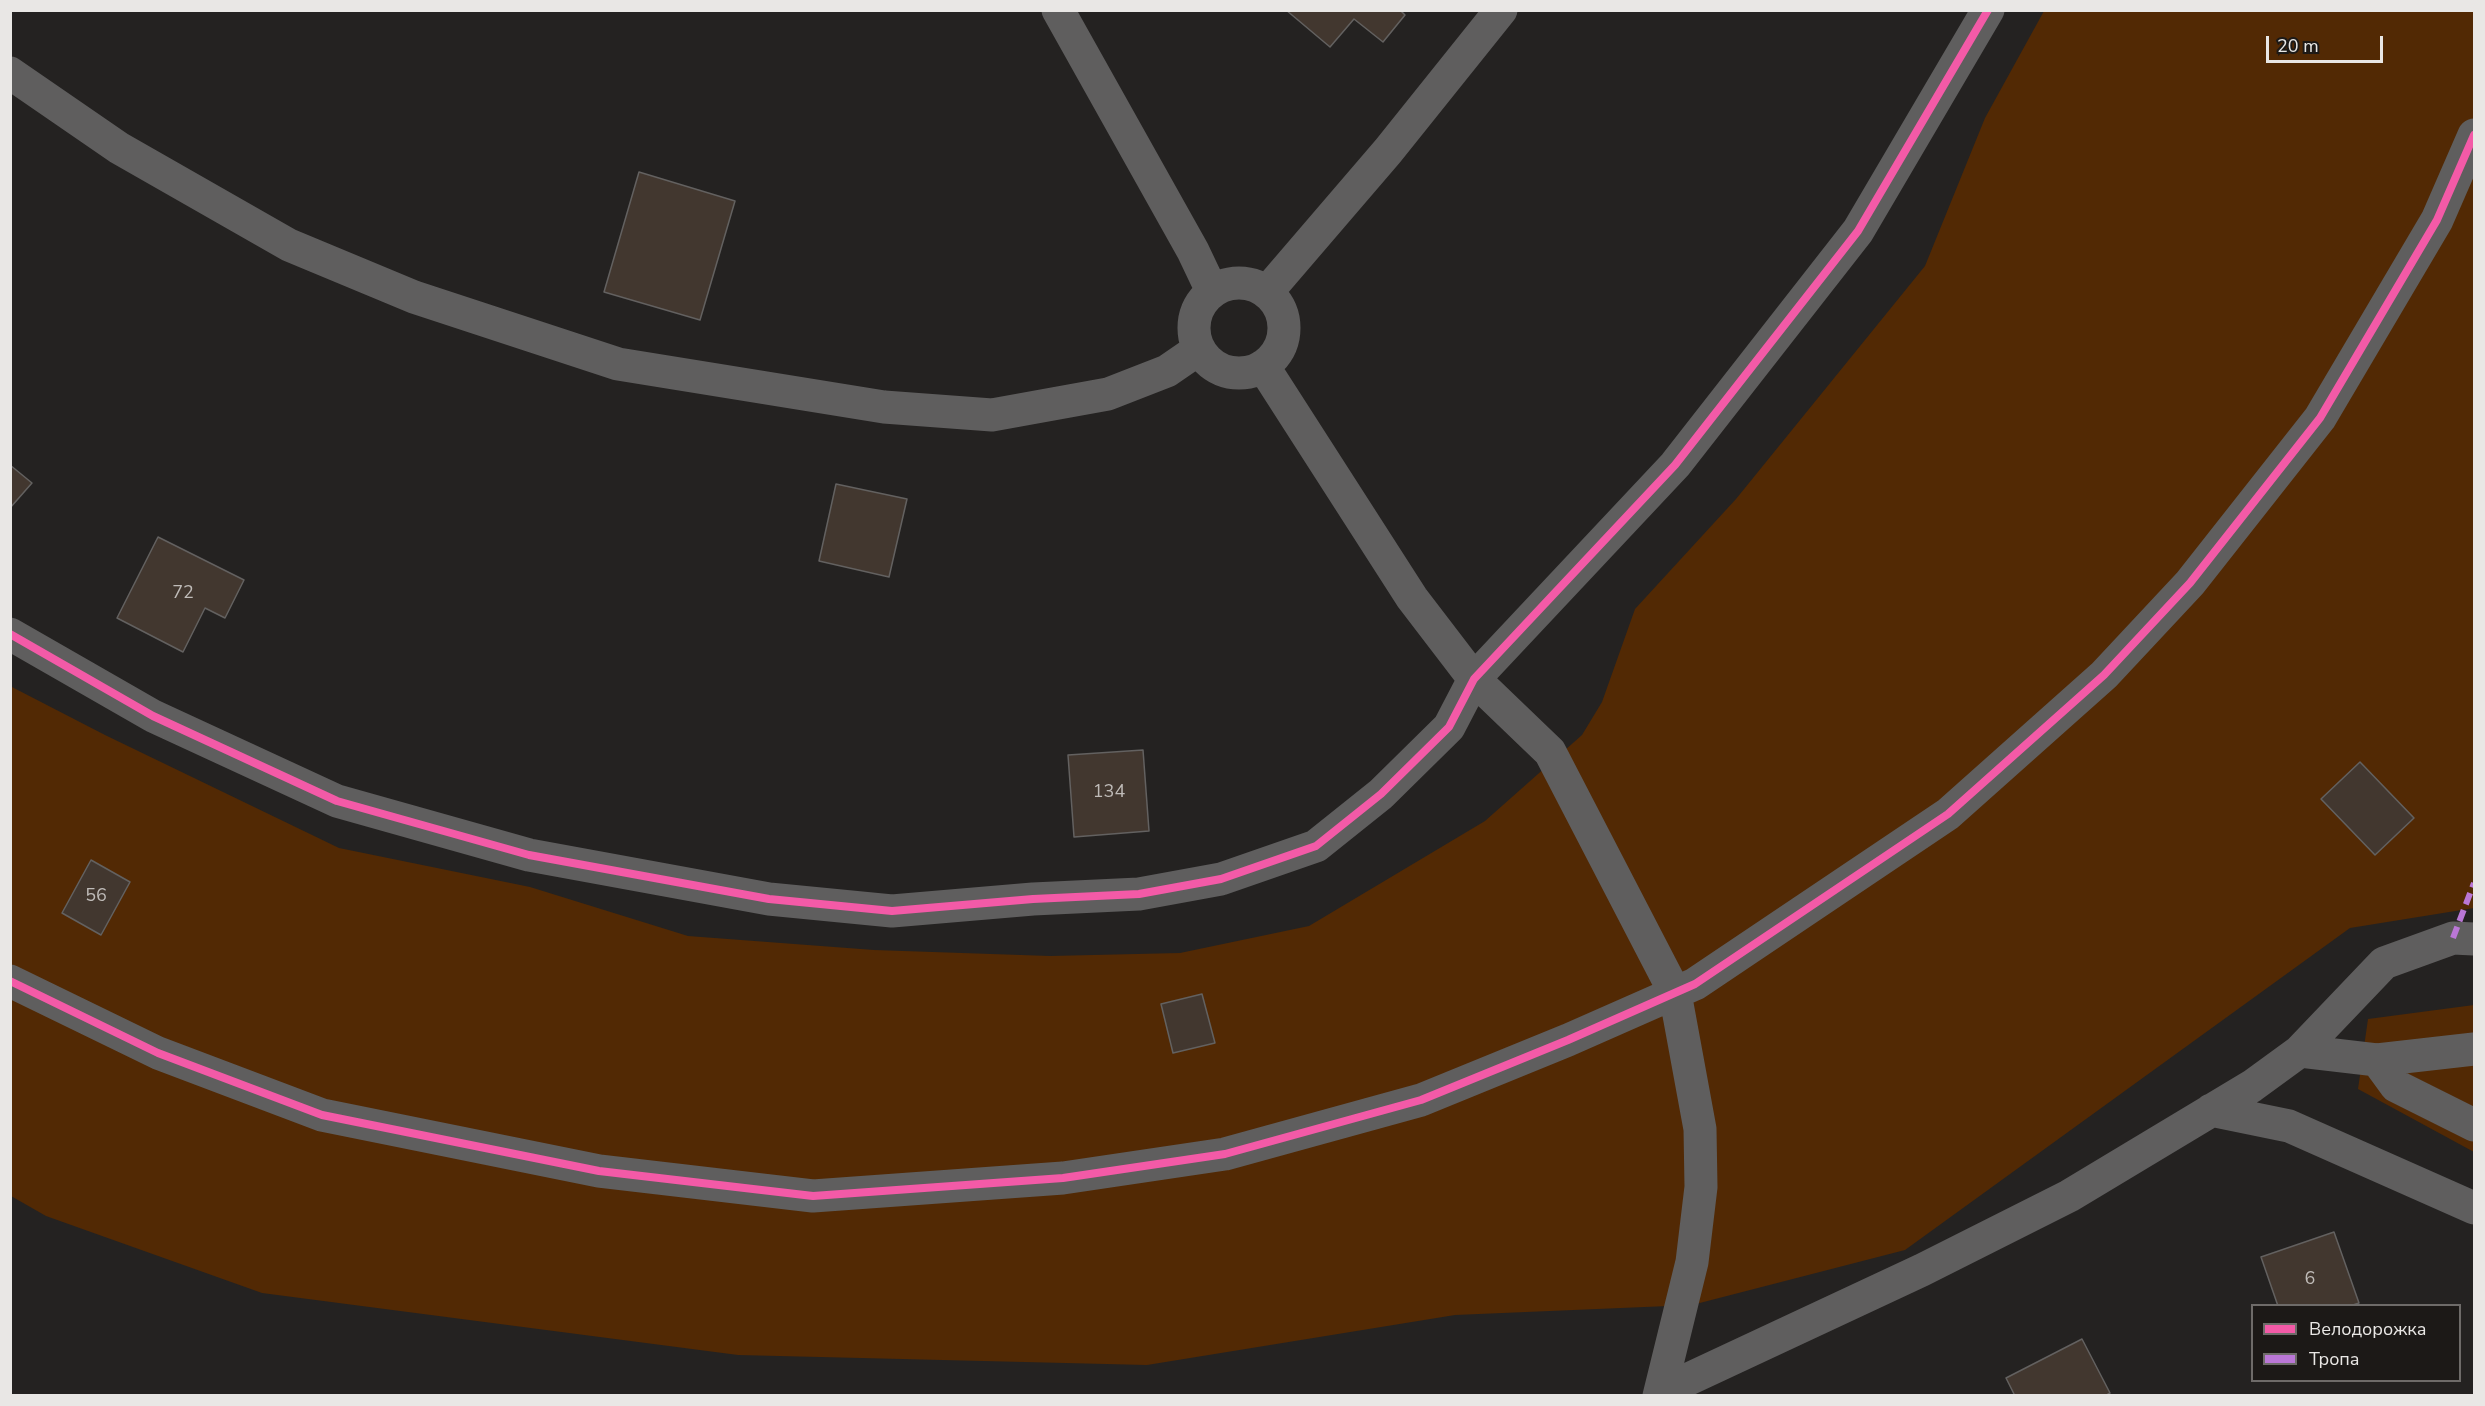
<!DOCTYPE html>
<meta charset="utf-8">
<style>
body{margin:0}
#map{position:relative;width:2485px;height:1406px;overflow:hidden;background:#242221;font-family:"Nunito Sans",sans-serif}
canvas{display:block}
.frame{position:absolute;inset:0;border:12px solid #e9e7e5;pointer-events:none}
.legend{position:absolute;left:2251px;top:1304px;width:210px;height:78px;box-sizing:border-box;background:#1c1917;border:2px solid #6e6b69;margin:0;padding:8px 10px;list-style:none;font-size:18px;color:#e9e7e5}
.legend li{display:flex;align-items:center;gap:12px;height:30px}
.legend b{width:30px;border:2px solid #6e6b69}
.scale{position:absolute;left:2266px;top:36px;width:117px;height:27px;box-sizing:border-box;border:3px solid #e9e7e5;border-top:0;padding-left:8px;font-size:18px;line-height:21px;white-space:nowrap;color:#e9e7e5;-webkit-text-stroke:4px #1c1917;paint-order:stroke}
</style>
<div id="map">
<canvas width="2485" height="1406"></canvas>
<div class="frame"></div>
<ul class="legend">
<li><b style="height:8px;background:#f35aa7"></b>Велодорожка</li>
<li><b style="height:8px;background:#ba77d6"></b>Тропа</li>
</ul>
<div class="scale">20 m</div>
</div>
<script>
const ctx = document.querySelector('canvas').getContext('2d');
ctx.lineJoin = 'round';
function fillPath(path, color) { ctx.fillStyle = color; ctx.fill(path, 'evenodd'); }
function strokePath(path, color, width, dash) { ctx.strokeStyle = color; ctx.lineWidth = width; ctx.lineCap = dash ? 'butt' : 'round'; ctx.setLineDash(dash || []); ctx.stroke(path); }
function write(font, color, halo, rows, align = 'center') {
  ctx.font = font + ' "Nunito Sans",sans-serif'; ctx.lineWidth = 6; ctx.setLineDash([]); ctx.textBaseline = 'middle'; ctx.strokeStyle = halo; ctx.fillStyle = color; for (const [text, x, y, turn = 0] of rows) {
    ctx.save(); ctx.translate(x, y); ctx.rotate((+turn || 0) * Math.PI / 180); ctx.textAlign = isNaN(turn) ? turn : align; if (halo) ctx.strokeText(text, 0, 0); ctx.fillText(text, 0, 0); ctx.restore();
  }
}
const green = new Path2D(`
 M2044,11H2474V908L2350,928L1905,1250L1692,1305L1455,1315L1147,1365L738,1355L262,1293L46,1216L11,1196L10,686L105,735L339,848L530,887L688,936L874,950L1050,956L1180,953L1309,926L1485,821L1582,735L1602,702L1635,609L1736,499L1925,266L1985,118Z
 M2474,1005V1152L2358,1089L2368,1019Z`);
const building = new Path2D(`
 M1286,10H1400L1405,15L1383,42L1354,19L1330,47Z
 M639,172L735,201L700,320L604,292Z
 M10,465L32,483L10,508Z
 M836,484L907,499L889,577L819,561Z
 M158,537L244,580L225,618L205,608L183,652L117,618Z
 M1143,750L1149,831L1074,837L1068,755Z
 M2360,762L2414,818L2375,855L2321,799Z
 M91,860L130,882L101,935L62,913Z
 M1202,994L1215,1043L1173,1053L1161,1004Z
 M2334,1232L2359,1303L2350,1306H2278L2261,1257Z
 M2082,1339L2110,1393L2105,1396H2015L2006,1378Z`);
const minor = new Path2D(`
 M1058,10L1193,251L1212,291
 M10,73L119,148L289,245L414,297L618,364L884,407L992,415L1108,394L1167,371L1199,349
 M1194 328a45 45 0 1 1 90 0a45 45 0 1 1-90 0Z
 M1267,292L1388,151L1501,10
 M1263,366L1412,598L1474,679L1550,752L1675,993L1700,1129L1701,1187L1692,1262L1659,1396
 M10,634L153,716L337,801L529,855L769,899L892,911L1033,899L1139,894L1221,879L1316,846L1381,794L1449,727L1474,679L1675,465L1858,231L1988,10
 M10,981L158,1053L322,1115L599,1171L813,1196L1063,1178L1225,1154L1421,1100L1568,1040L1695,984L1948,814L2104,675L2190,583L2320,418L2437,220L2474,135
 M2300,1051L2377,1060L2474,1049
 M2377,1060L2396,1086L2474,1125
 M2211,1110L2289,1126L2474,1208
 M1661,1392L1922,1270L2069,1196L2252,1086L2300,1051L2384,963L2453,938L2474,939`);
const quiet = new Path2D(`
 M2453,938L2474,883`);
const cycleway = new Path2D(`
 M10,634L153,716L337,801L529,855L769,899L892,911L1033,899L1139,894L1221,879L1316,846L1381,794L1449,727L1474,679L1675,465L1858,231L1988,10
 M10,981L158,1053L322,1115L599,1171L813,1196L1063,1178L1225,1154L1421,1100L1568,1040L1695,984L1948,814L2104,675L2190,583L2320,418L2437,220L2474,135`);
const numberNames = [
 ["72",183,594],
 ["134",1109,793],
 ["56",96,897],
 ["6",2310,1280]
];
fillPath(green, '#522904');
fillPath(building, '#42372f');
strokePath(building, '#636160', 1.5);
strokePath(minor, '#5f5e5e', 33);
strokePath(quiet, '#ba77d6', 6, [12, 6]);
strokePath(cycleway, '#f35aa7', 8);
write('18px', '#bfbbb8', null, numberNames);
</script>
